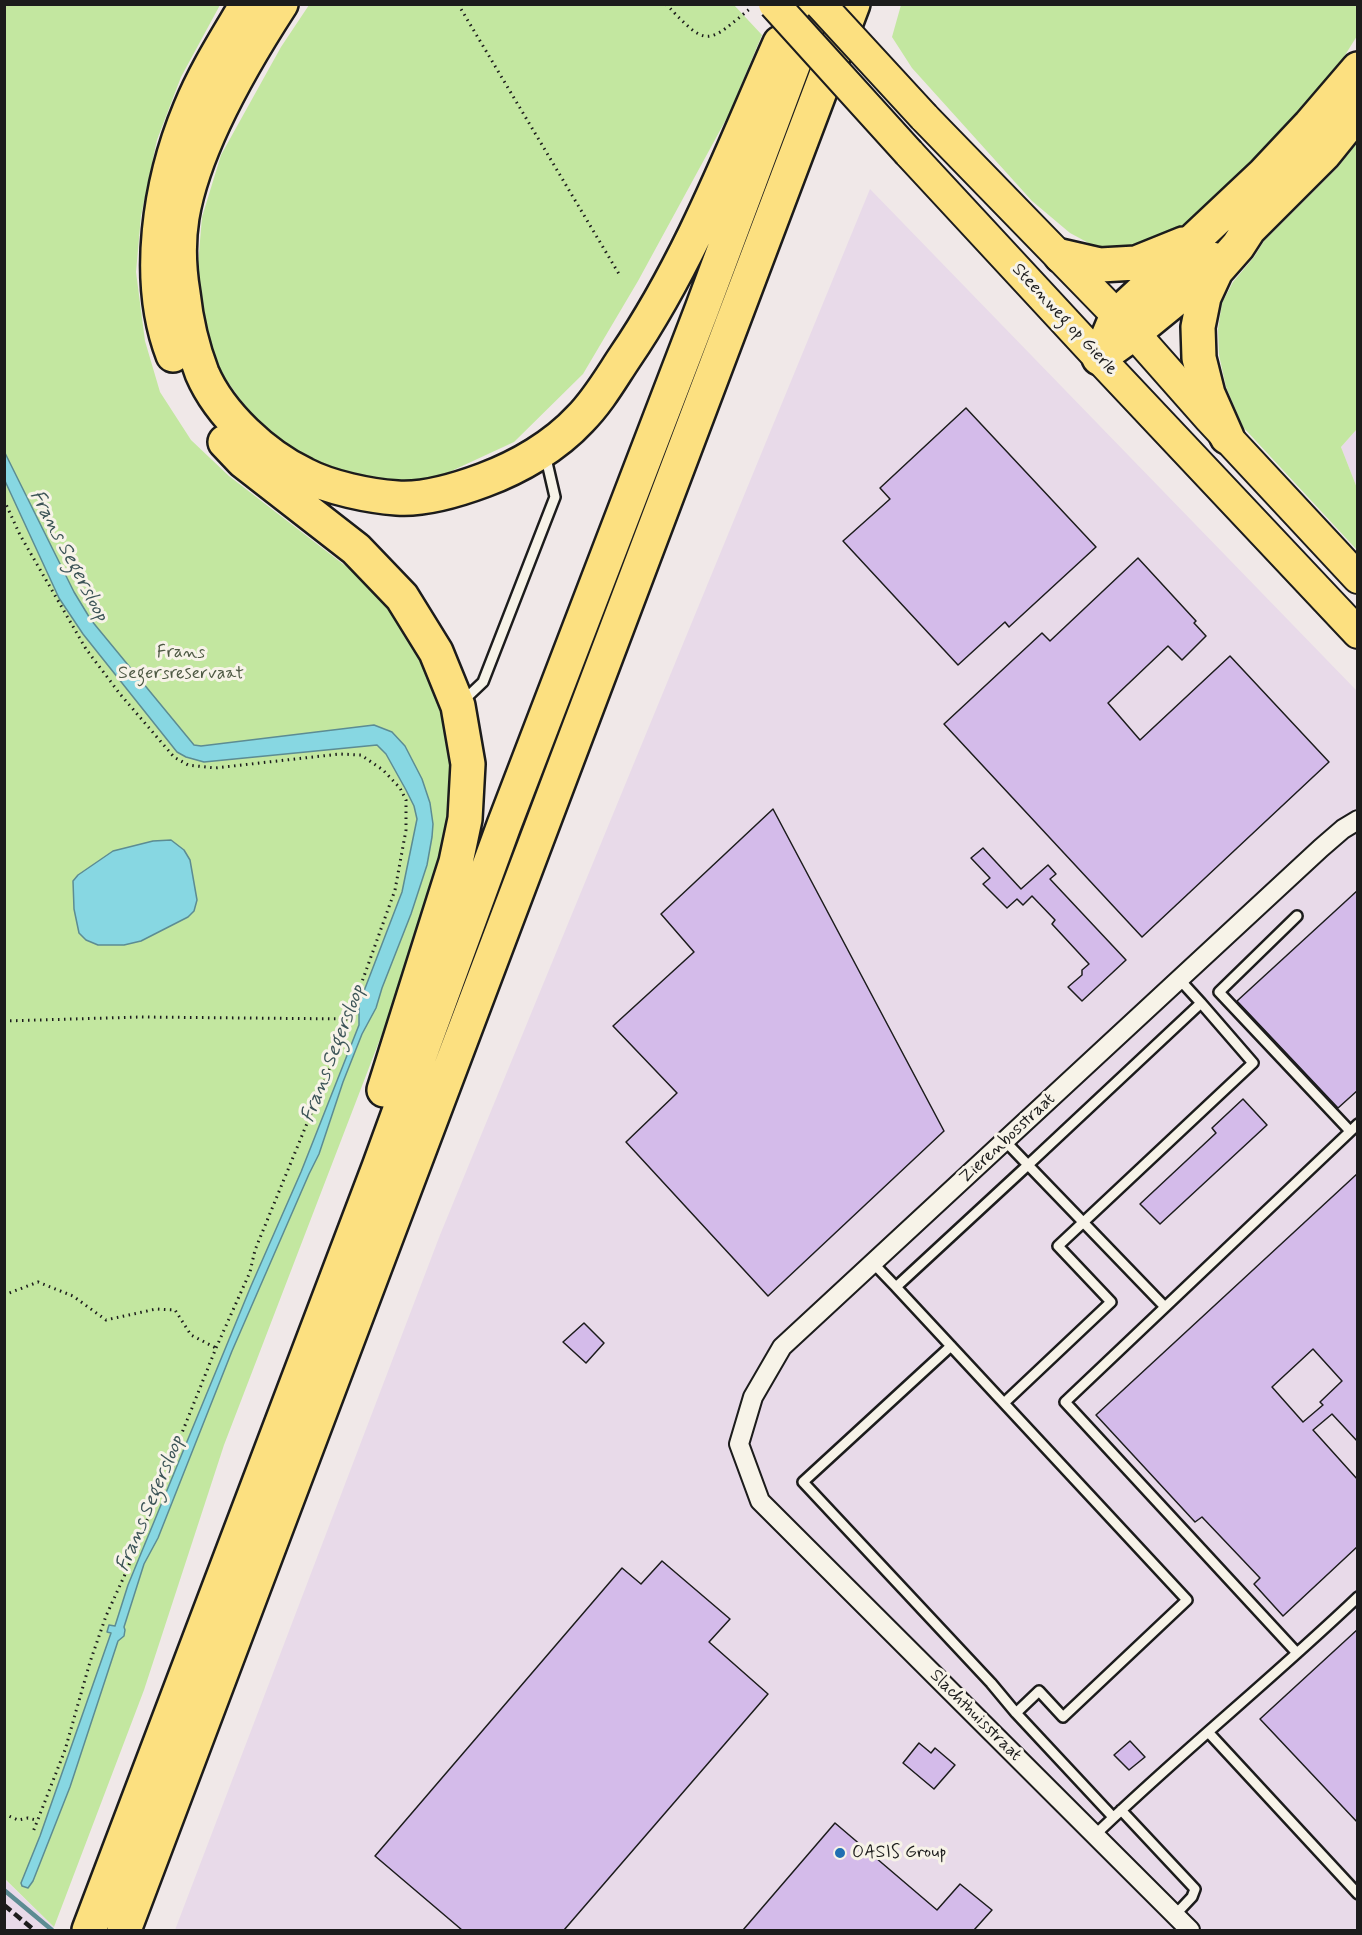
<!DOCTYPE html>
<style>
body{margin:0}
#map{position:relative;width:1362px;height:1935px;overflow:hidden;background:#f0e8e8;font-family:Mynerve,sans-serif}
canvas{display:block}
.frame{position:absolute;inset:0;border:6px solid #1c1c1c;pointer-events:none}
</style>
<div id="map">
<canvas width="1362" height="1935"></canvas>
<div class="frame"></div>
</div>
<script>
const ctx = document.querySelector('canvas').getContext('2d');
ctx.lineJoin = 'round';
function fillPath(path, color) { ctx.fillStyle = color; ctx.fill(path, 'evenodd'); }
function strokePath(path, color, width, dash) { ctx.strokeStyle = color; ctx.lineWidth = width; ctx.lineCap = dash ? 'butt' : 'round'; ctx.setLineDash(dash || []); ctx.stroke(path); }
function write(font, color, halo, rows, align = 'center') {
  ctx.font = font + ' Mynerve,sans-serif'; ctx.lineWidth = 6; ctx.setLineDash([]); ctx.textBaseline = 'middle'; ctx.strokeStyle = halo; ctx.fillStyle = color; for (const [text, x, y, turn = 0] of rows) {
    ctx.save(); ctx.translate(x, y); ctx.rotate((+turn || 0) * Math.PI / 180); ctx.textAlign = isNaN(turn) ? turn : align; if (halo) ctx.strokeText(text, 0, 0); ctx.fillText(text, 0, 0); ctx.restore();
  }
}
const built = new Path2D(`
 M870,189L1357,691V1930H175L440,1235Z
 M1357,429V488L1341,447Z
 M4,1879L54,1927L53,1930H8L5,1927Z`);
const green = new Path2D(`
 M5,5H220L181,77L157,140L141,216L136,272L145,341L160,392L191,440L229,476L352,571L388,608L414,645L438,693L448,732L452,817L420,935L224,1445L144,1690L54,1927L5,1879Z
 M309,5H734L762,35L729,114L638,281L583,374L514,442L432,480L388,482L345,474L293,449L250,413L220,371L204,326L198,265L202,217L221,155L281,47Z
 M901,5H1357V36L1337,68L1293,122L1200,225L1111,255L1070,233L1032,201L912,68L892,37Z
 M1357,143V429L1341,447L1357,488V550L1243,427L1226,387L1219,355L1218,329L1222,303L1233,282L1254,257L1264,241L1338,167Z`);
const water = new Path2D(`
 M5,453L74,592L91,620L194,745L201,746L374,725L392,732L405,746L422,779L430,803L433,824L432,837L427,865L411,914L382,988L376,1008L362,1034L343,1082L319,1154L309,1174L232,1351L158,1538L144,1564L124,1627L125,1630L124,1636L118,1641L70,1787L33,1881L28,1888L22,1886L21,1883L40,1836L111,1633L107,1632L109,1625L115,1626L128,1585L251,1286L301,1172L359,1025V1004L402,892L417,819L414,806L406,790L386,754L377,745L204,762L186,757L177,752L83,634L59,598L5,481Z
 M171,840L184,850L190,860L197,900L194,911L188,917L141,941L124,945H98L86,940L79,933L74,909L73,881L78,875L113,851L153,841Z`);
const stream = new Path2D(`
 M4,1890L52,1930`);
const building = new Path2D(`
 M966,408L1096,547L1009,627L1005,622L958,665L843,541L890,499L880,488Z
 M1138,558L1196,621L1194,623L1206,636L1182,660L1168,646L1108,703L1140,740L1230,656L1329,762L1142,937L944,724L1042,633L1050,641Z
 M773,809L944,1131L768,1296L626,1142L677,1093L613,1026L694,952L661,914Z
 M983,848L1021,889L1048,865L1056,874L1050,879L1126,960L1082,1001L1068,987L1082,975V970L1089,964L1052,924L1055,920L1032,896L1023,905L1017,899L1007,908L983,884L990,878L971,858Z
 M1358,890V1090L1338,1108L1237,1001Z
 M1243,1099L1267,1125L1160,1224L1140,1204L1216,1133L1212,1128Z
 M1358,1173V1442L1332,1414L1313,1430L1358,1480V1546L1283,1616L1254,1584L1260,1578L1202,1517L1195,1522L1096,1415ZM1313,1349L1342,1381L1320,1402L1323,1405L1303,1422L1272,1387Z
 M584,1323L604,1343L586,1363L563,1342Z
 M662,1561L730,1619L709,1642L768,1694L564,1930H462L375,1856L622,1568L641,1584Z
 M1358,1629V1823L1260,1719Z
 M1130,1741L1145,1757L1129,1770L1114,1755Z
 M919,1743L931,1753L935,1748L955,1765L934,1789L903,1763Z
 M835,1823L937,1910L960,1884L992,1910L974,1930H743Z`);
const path = new Path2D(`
 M458,4L619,274
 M666,4C708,49 707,44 752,7
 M4,500L20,535L86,649L120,694L174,757L188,765L215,768L340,754L361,755L383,770L400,788L406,800V830L395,890L340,1043L255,1250L250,1272L216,1348L127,1570L106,1616L90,1662L65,1750L33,1832
 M4,1021L141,1017L349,1019
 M4,1295L38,1282L73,1296L106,1320L156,1309L175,1310L191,1335L216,1348
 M4,1814L18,1820L28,1818L36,1820`);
const service = new Path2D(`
 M462,702L483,682L555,497L545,454
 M1297,916L1219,992L1350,1131
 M1180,980L1201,1003
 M873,1263L896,1287
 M951,1346L803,1482L991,1683L1016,1713
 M1004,1403L1111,1302L1058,1246L1253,1063L1201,1003L1028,1165L1005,1141
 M1297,1653L1065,1402L1358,1124
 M1209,1733L1358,1894
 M1121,1810L1195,1889L1192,1897L1175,1915
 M1113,1817L1016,1713L1039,1691L1063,1717L1187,1600L896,1287L1028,1165L1165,1307
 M1095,1835C1180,1753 1272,1679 1358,1597`);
const minor = new Path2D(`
 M1190,1930L760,1501L739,1444L753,1397L782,1347L1321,848L1343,829L1358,820`);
const primary = new Path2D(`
 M924,117L1134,333L1210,419L1358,578
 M909,153L1099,358L1358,633`);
const motorway = new Path2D(`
 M281,4C242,64 194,146 182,217C178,242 179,269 183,293C186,321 192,347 202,373C220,415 265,456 305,475C330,488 369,496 397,498C424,500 460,489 484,480C519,467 555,446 580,419C598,401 611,378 625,357C691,260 733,149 780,43
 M1061,256L1100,265L1136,263L1183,244
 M173,355C144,280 160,181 190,109C205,72 227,38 247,4
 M1099,358L1117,315L1189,248L1196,238L1264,174L1310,125L1358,69
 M1099,358L1134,333L1172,302L1212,259
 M1227,437L1208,394L1199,358L1198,327L1204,297L1216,271L1238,246L1249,229L1324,154L1358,112
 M225,442L243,461L356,549L402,597L436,652L458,706L468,764L465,819L456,862L384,1090
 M89,1930L379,1167L504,825L702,309L816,4
 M124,1930L853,4`);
const rail = new Path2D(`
 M4,1905L34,1930`);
const primaryBridge = new Path2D(`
 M774,4L909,153
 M820,4L924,117`);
const markers = [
 [840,1853,6,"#1f6fb2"]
];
const streetNames = [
 ["Steenweg op Gierle",1064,320,47],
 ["Zierenbosstraat",1008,1139,-43],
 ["Slachthuisstraat",975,1716,45]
];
const parkNames = [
 ["Frans",181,653],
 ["Segersreservaat",181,674]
];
const poiNames = [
 ["OASIS Group",852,1853]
];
const waterNames = [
 ["Frans Segersloop",68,556,62],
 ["Frans Segersloop",334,1054,-69],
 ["Frans Segersloop",151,1504,-67]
];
fillPath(built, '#e8dae9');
fillPath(green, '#c3e7a0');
fillPath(water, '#87d7e2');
strokePath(water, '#5c8c93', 1.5);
strokePath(stream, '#5c8c93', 4.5);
fillPath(building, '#d4bbea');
strokePath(building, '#1c1c1c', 1.5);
strokePath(service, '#1c1c1c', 14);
strokePath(minor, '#1c1c1c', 22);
strokePath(primary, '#1c1c1c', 34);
strokePath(motorway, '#1c1c1c', 38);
strokePath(path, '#1c1c1c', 3, [1.5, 4.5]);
strokePath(service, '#f7f3e8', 9);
strokePath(minor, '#f7f3e8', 18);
strokePath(primary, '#fce080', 30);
strokePath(motorway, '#fce080', 33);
strokePath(rail, '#1c1c1c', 4.5, [9, 4.5]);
strokePath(primaryBridge, '#1c1c1c', 34, []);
strokePath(primaryBridge, '#fce080', 30);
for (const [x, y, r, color] of markers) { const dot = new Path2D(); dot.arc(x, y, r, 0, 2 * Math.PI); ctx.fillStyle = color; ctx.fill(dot); strokePath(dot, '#f7f3e8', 2); }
write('18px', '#1c1c1c', '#f7f3e8', streetNames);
write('18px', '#4e5944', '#f7f3e8', parkNames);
write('18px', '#1c1c1c', '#f7f3e8', poiNames, 'left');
write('italic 20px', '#3c5457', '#f7f3e8', waterNames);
</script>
